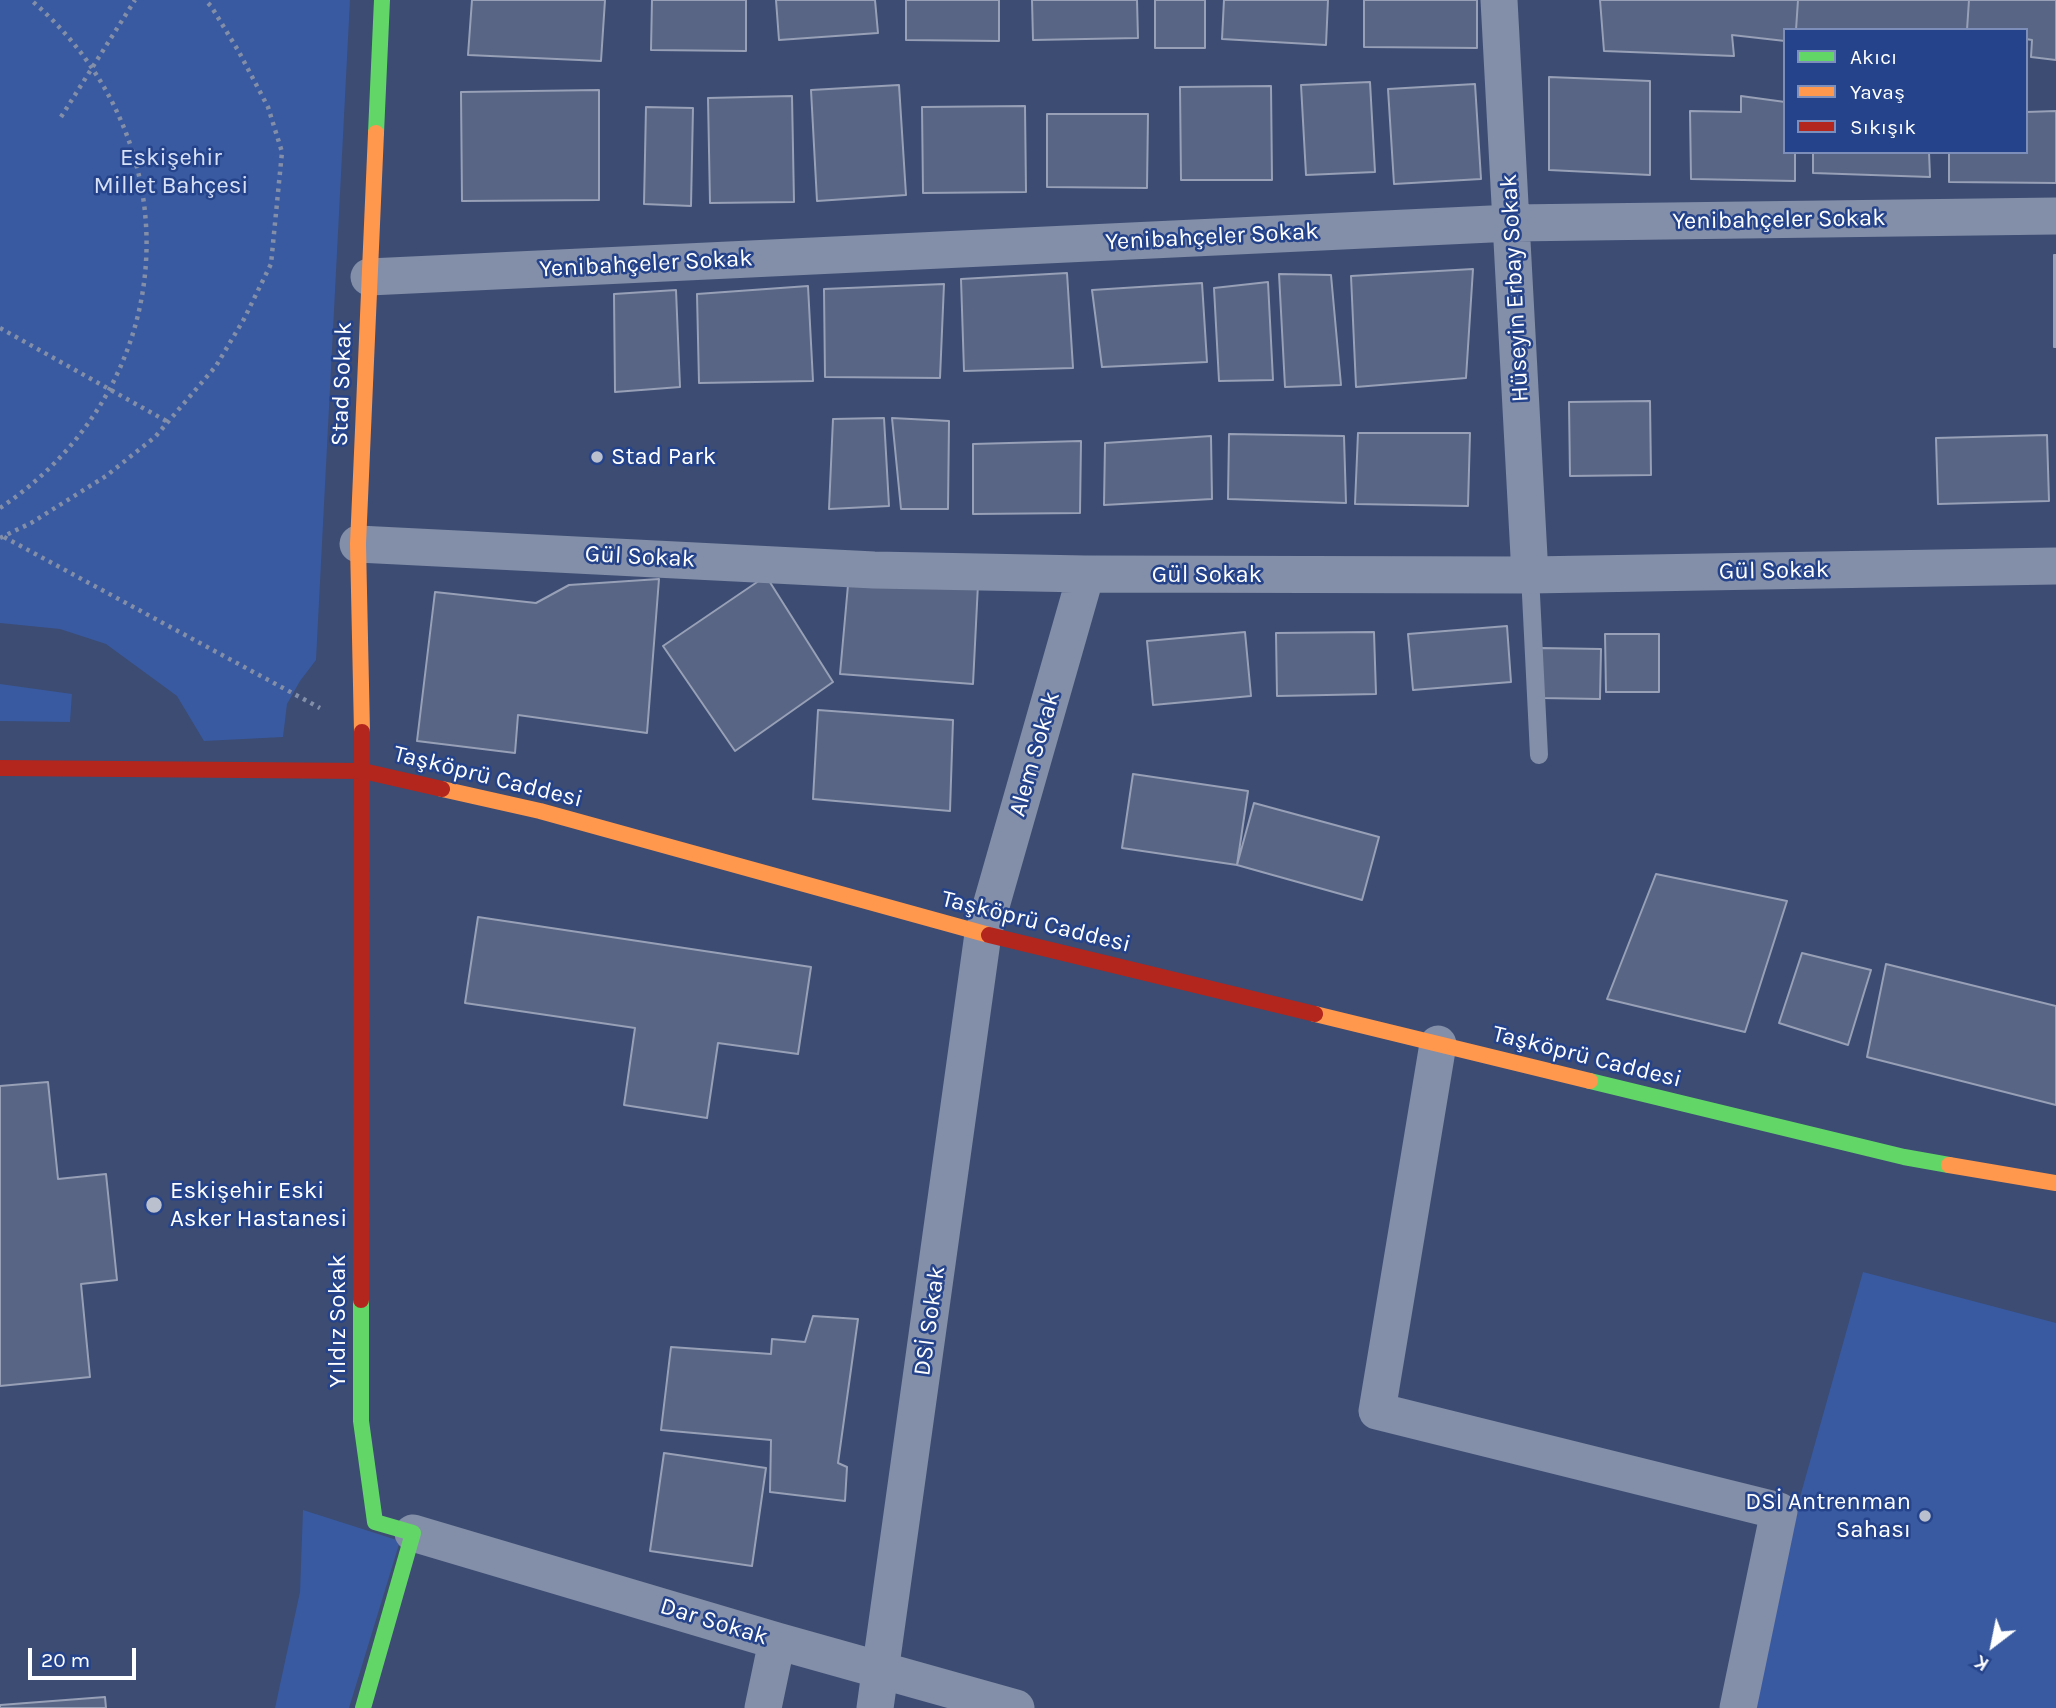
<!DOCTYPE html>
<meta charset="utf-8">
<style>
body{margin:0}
#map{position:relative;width:2056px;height:1708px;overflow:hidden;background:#3c4c73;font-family:Karla,sans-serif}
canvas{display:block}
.legend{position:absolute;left:1783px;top:28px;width:245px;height:126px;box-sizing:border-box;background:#25438a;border:2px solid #7c8eb9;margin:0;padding:9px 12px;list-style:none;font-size:21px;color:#fff}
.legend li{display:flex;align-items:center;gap:14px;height:35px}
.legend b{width:35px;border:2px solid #7c8eb9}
.north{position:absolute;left:1958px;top:1610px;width:70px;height:70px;-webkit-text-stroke:5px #25438a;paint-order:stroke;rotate:212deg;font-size:19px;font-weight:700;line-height:28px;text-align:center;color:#fff}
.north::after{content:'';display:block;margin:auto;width:24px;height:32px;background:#fff;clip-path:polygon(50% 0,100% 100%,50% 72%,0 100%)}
.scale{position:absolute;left:28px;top:1648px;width:108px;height:32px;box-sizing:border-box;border:4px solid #fff;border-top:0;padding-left:9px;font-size:21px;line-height:24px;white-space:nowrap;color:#fff;-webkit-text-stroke:5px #25438a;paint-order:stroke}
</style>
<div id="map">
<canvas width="2056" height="1708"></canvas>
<ul class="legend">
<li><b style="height:9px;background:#63d668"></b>Akıcı</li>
<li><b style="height:9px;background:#ff974d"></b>Yavaş</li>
<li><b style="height:9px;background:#b3261e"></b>Sıkışık</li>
</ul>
<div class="north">K</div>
<div class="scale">20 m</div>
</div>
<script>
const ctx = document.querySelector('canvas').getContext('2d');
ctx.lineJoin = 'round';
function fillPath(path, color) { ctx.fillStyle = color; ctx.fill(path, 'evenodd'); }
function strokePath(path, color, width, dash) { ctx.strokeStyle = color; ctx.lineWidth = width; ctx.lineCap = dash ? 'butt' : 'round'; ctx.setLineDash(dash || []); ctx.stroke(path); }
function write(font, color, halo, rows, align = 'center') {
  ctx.font = font + ' Karla,sans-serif'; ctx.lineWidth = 5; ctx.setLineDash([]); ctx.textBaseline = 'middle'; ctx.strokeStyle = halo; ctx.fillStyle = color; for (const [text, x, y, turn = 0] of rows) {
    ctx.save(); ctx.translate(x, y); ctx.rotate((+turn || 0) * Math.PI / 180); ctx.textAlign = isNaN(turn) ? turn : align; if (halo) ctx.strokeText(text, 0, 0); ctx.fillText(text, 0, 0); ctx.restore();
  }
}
const green = new Path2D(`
 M0,0H350L316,660L300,681L287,704L283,737L204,741L177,696L106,644L60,629L0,623Z
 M0,684L72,694L70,722L0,721Z
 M1863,1272L2056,1323V1708H1741Z
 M303,1510L400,1541L349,1708H275L300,1592Z`);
const building = new Path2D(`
 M472,0H605L601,61L468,55Z
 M652,0H746V51L651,50Z
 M776,0H875L878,33L779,40Z
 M906,0H999V41L906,40Z
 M1032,0H1137L1138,38L1033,40Z
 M1155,0H1205V48H1155Z
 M1224,0H1328L1326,45L1222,39Z
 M1364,0H1477V48L1364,47Z
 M1600,0H1798L1796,30H1785V41L1732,35L1734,56L1604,51Z
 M1798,0H1969L1967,30H1796Z
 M1969,0H2056V60L2031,57L2032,40L2026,39V30H1967Z
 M1549,77L1650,81V175L1549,170Z
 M1370,82L1375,172L1306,175L1301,85Z
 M1475,84L1481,179L1394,184L1388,89Z
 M899,85L906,195L817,201L811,90Z
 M1271,86L1272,180H1181L1180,87Z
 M599,90V200L462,201L461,92Z
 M792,96L794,202L710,203L708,98Z
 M1741,96L1785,102V152H1795V181L1691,179L1690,111L1741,112Z
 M1025,106L1026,192L923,193L922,107Z
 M646,107L693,108L691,206L644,204Z
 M2056,111V183L1949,182V152H2026V112Z
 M1047,114H1148L1147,188L1047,187Z
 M1813,152H1929L1930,177L1813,173Z
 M2054,255H2056V347H2054Z
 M1473,269L1466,378L1356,387L1351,276Z
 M1067,273L1073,368L964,371L961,279Z
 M1279,274L1331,275L1341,385L1285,387Z
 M1268,282L1273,380L1219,381L1214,288Z
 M1202,283L1207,362L1102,367L1092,290Z
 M944,284L940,378L825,377L824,289Z
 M808,286L813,381L699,383L697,294Z
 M676,290L680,387L615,392L614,294Z
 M1650,401L1651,475L1570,476L1569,402Z
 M884,418L889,506L829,509L833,419Z
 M892,418L949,421L948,509H901Z
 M1358,433H1470L1468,506L1355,504Z
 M1229,434L1344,436L1346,503L1228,499Z
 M2047,435L2049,501L1938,504L1936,438Z
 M1211,436L1212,499L1104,505L1105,443Z
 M1081,441L1080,513L973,514V444Z
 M766,576L833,682L735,751L663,646Z
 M659,579L647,733L518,715L515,753L417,741L435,592L536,603L569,585Z
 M978,584L973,684L840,674L848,585Z
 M1507,626L1511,682L1413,690L1408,634Z
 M1245,632L1251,696L1153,705L1147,641Z
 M1374,632L1376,694L1277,696L1276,633Z
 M1605,634H1659V692H1606Z
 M1541,648L1601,649L1600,699L1541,698Z
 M818,710L953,720L950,811L813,799Z
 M1133,774L1248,791L1237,865L1122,848Z
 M1254,803L1379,837L1362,900L1237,865Z
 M1656,874L1787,901L1745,1032L1607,999Z
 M478,917L811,967L798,1054L718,1043L707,1118L624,1105L635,1028L465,1003Z
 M1802,953L1871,970L1848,1045L1779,1023Z
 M1886,964L2056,1006V1105L1867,1057Z
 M48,1082L58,1179L106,1174L117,1280L81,1284L90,1377L0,1386V1086Z
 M813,1316L858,1319L838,1463L847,1467L845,1501L770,1492L771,1440L661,1430L671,1347L771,1354L772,1339L805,1342Z
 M664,1453L766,1468L752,1566L650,1551Z
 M105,1697L106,1708H0V1705Z`);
const path = new Path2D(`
 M61,117L135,0
 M0,328L168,422
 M0,508C182,386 197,143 31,0
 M4,537L320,708
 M0,538L31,523L106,476L155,437L216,366L244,319L271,264L282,152L268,107L239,52L211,6L205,0`);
const lane = new Path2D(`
 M1530,575L1539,755`);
const street = new Path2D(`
 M1499,0L1530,575
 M369,277L1512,223L2056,216
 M358,544L874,570L1086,574L1530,575L2056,566
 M1438,1044L1377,1411L1779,1511L1738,1708
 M413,1533L777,1641L1016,1708
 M763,1708L777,1641
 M875,1708L983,934L1086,574`);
const fast = new Path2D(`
 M376,133L382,0
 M1590,1081L1904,1157L1949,1165
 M361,1300V1421L375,1522L413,1533L363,1708`);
const slow = new Path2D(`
 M362,732L358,544L376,133
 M442,789L540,811L989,935
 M1315,1014L1590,1081
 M1949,1165L2056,1183`);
const jam = new Path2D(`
 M0,768L363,771L442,789
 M989,935L1315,1014
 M361,1300L362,732`);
const markers = [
 [597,457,7,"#bbc0ce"],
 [154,1205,9,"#bbc0ce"],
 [1925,1516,7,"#bbc0ce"]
];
const parkNames = [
 ["Eskişehir",171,158],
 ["Millet Bahçesi",171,186]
];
const streetNames = [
 ["Yenibahçeler Sokak",1779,220,-1],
 ["Yenibahçeler Sokak",1212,237,-3],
 ["Yenibahçeler Sokak",646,264,-3],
 ["Hüseyin Erbay Sokak",1515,288,-93],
 ["Stad Sokak",342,384,-88],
 ["Gül Sokak",640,557,3],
 ["Gül Sokak",1774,571,-1],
 ["Gül Sokak",1207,575],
 ["Alem Sokak",1035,754,-74],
 ["Taşköprü Caddesi",488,777,14],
 ["Taşköprü Caddesi",1036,922,14],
 ["Taşköprü Caddesi",1587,1057,14],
 ["Yıldız Sokak",338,1321,-90],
 ["DSİ Sokak",930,1321,-82],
 ["Dar Sokak",714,1622,17]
];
const poiNames = [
 ["Stad Park",611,457],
 ["Eskişehir Eski",170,1191],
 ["Asker Hastanesi",170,1219],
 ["DSİ Antrenman",1911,1502,"right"],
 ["Sahası",1911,1530,"right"]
];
fillPath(green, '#395aa0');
fillPath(building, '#586584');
strokePath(building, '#97a0b6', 2);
strokePath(path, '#838ea8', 4.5, [3.5, 5]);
strokePath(lane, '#838ea8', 18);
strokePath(street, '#838ea8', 37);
strokePath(fast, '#63d668', 16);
strokePath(slow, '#ff974d', 16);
strokePath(jam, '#b3261e', 16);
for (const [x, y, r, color] of markers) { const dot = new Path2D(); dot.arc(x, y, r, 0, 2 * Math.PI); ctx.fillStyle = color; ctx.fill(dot); strokePath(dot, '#25438a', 2.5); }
write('24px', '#d7e1f7', '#25438a', parkNames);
write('24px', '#fff', '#25438a', streetNames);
write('24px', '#fff', '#25438a', poiNames, 'left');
</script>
